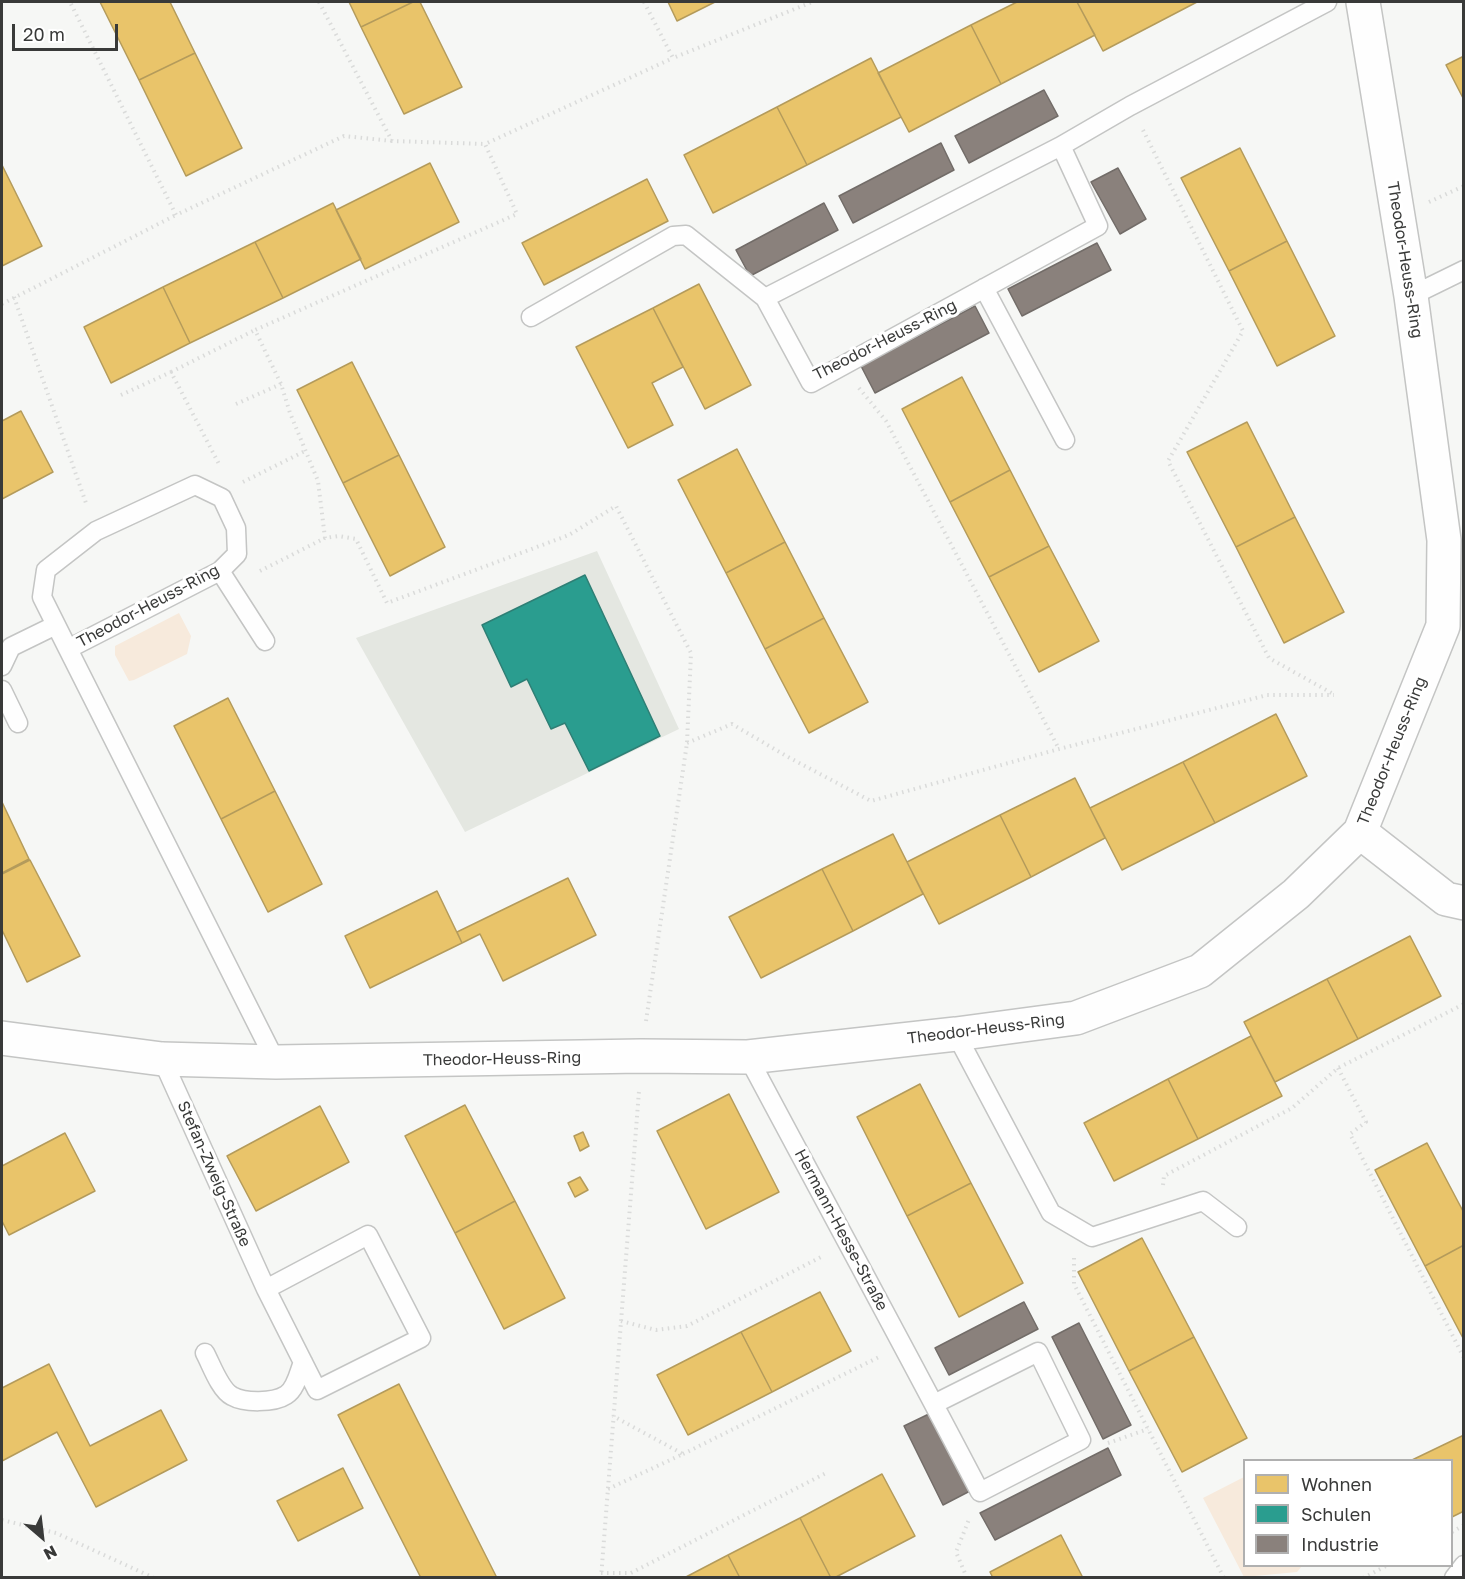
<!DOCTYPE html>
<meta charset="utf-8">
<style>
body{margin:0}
#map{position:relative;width:1465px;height:1579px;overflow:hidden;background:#f6f7f5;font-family:"Golos Text",sans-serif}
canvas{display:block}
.frame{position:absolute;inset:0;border:3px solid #393a39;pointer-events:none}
.legend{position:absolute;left:1243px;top:1459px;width:210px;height:108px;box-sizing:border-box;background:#fff;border:2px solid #b0b0b0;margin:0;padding:8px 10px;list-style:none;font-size:18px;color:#393a39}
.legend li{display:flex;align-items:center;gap:12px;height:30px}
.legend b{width:30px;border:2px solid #b0b0b0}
.north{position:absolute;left:12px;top:1507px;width:60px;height:60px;-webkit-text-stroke:4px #fff;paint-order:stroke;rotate:152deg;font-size:16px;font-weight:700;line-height:24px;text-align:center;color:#393a39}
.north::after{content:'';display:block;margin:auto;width:21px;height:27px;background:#393a39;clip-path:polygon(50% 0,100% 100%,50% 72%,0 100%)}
.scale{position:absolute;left:12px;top:24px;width:106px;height:27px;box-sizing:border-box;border:3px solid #393a39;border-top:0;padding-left:8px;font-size:18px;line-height:21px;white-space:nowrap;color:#393a39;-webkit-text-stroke:4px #fff;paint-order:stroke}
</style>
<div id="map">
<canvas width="1465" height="1579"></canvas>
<div class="frame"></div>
<ul class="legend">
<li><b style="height:16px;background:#e9c46a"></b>Wohnen</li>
<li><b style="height:16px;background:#2a9d8f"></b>Schulen</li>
<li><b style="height:16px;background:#8a817c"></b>Industrie</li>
</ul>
<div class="north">N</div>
<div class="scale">20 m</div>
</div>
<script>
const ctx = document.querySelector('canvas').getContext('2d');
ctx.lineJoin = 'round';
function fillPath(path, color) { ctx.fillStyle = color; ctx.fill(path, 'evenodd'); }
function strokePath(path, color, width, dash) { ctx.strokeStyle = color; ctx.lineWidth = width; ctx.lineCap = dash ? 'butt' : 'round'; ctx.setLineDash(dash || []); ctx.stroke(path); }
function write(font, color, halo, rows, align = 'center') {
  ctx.font = font + ' "Golos Text",sans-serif'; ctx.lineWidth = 6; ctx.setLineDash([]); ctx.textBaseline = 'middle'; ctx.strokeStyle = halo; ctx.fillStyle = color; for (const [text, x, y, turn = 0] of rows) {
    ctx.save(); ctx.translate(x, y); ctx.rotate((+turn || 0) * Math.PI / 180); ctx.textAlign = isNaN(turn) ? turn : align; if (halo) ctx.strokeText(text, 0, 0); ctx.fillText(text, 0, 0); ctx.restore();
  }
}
const built = new Path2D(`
 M597,551L679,729L465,832L356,638Z`);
const green = new Path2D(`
 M179,613L191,636L187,654L134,680L129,681L115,655V646Z
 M1244,1477V1566H1302L1297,1572L1244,1577L1203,1498Z`);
const homes = new Path2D(`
 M100,2H170L195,53L139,80Z
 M349,2H413L361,27Z
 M413,2H420L462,87L404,114L361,27Z
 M668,2H715L677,21Z
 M1017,2H1077L1095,35L1001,84L971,25Z
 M1077,2H1197L1103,51Z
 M971,25L1001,84L909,132L878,73Z
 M195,53L242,148L186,176L139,80Z
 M1464,56V100L1446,65Z
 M871,58L901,117L807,165L777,107Z
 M777,107L807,165L713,213L684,155Z
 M1240,148L1287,241L1229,271L1181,178Z
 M430,163L459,222L365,269L336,210Z
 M2,165L42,246L2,266Z
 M647,179L668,221L544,285L522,243Z
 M333,203L361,259L283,298L255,242Z
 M1287,241L1335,336L1277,366L1229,271Z
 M255,242L283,298L190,343L163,287Z
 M699,284L751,385L705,409L653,308Z
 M163,287L190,343L111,383L84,327Z
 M653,308L683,367L652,383L673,425L628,448L576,347Z
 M352,362L399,455L343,483L297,390Z
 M962,377L1010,470L950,502L902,409Z
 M21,411L53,472L2,499V421Z
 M1247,422L1295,517L1236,547L1187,452Z
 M737,449L785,542L726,573L678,480Z
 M399,455L445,547L390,576L343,483Z
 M1010,470L1049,546L989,577L950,502Z
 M1295,517L1344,612L1284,643L1236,547Z
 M785,542L824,618L765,649L726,573Z
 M1049,546L1099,641L1039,672L989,577Z
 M824,618L868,702L809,733L765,649Z
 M228,698L275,791L221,819L174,726Z
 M1276,714L1307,776L1215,823L1183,762Z
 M1183,762L1215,823L1122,870L1090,808Z
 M1075,778L1105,838L1031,877L1000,815Z
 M275,791L322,884L268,912L221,819Z
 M2,802L29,859L2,873Z
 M1000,815L1031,877L939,924L907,862Z
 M893,834L923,894L853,931L822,869Z
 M30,860L80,956L27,982L2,930V874Z
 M822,869L853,931L761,978L729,917Z
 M568,878L596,935L503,981L480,934L462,943L457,932Z
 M437,891L462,943L370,988L345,936Z
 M1410,936L1441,996L1358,1039L1327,979Z
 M1327,979L1358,1039L1275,1082L1244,1022Z
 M1251,1036L1282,1096L1198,1139L1168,1079Z
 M1168,1079L1198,1139L1114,1181L1084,1123Z
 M920,1084L971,1183L907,1216L857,1117Z
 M729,1094L779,1192L706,1229L657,1131Z
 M465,1105L515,1201L455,1233L405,1136Z
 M320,1106L349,1162L256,1211L227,1156Z
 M583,1132L589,1146L580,1151L574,1136Z
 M65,1133L95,1191L9,1235L2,1221V1166Z
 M1427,1143L1464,1213V1245L1425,1266L1375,1170Z
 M580,1177L588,1190L575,1197L568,1183Z
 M971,1183L1023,1283L959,1317L907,1216Z
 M515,1201L565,1298L504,1329L455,1233Z
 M1142,1238L1194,1337L1129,1371L1078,1272Z
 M1464,1245V1340L1425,1266Z
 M820,1292L851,1351L772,1392L741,1332Z
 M741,1332L772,1392L688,1435L657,1375Z
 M1194,1337L1247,1438L1182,1472L1129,1371Z
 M49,1364L90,1446L161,1410L187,1460L96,1507L57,1432L2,1461V1388Z
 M399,1384L497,1578H421L338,1415Z
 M1464,1435V1511L1452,1517V1460H1412Z
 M343,1468L363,1508L298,1541L277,1501Z
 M882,1474L915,1536L834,1578H831L800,1518Z
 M800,1518L831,1578H740L728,1555Z
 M1061,1535L1083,1578H993L990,1572Z
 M728,1555L740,1578H684Z`);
const schools = new Path2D(`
 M585,575L660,736L589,771L565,723L551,729L527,679L511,687L482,625Z`);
const industry = new Path2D(`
 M1044,90L1058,116L969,163L955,136Z
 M941,143L954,170L853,223L839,196Z
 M1118,168L1146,219L1120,234L1091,182Z
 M824,203L838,230L750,276L736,250Z
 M1097,243L1111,270L1022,316L1008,289Z
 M975,306L989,333L875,393L861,366Z
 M1024,1302L1038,1329L949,1375L935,1348Z
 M1079,1323L1131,1425L1103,1439L1052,1337Z
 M931,1413L970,1491L943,1505L904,1426Z
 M1108,1448L1121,1475L995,1540L980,1513Z`);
const path = new Path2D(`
 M319,2L392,141L485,144
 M644,2L673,58L812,2
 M71,4L176,215L344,136L392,141
 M1143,130L1243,331L1168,461L1269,658L1335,695
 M1429,202L1464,186
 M14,297L87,506
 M2,304L176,215
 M171,372L255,330
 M859,388L886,421L1059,749
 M121,395L171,372L220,466
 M236,404L281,384
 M243,482L307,450
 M260,571L325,538
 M687,743L732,724L788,757L871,801L1059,749L1267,695H1334
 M646,1021L687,743L691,653L616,506L569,535L387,603L356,539L339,536L325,538L318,481L290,413L281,384L255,330L517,214L485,144L673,58
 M1338,1068L1366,1122L1350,1134L1464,1358
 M1163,1185L1164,1176L1292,1108L1338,1068L1464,1004
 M1074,1258V1284L1224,1578
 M621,1321L656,1330L687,1326L823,1256
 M1108,1443L1148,1429
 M683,1454L879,1357
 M608,1489L683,1454L613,1416
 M2,1520L56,1533L154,1578
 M1452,1532L1464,1525
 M601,1573H631L828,1472
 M601,1578L639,1091
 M967,1578L956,1552L970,1517
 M1363,1578L1386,1566`);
const lane = new Path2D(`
 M1061,146L1098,226L811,383L765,298L1061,146L1130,106L1327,2
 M984,288L1065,440
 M1411,296L1464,270
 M531,317L673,236L686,235L765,298
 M220,571L265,641
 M68,649L42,597L46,570L96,531L195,485L222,498L236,528L237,554L220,571L68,649L276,1062
 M2,666L11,647L56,625
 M2,690L18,723
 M956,1034L1051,1213L1092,1237L1203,1201L1237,1227
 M748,1057C825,1202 904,1346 980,1492L1081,1440L1038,1352L934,1404
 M162,1059L266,1289L317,1390L421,1338L368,1235L266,1289
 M205,1353C211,1364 220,1390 232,1396C244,1403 274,1403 286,1395C296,1389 299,1372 303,1362
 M1454,1578L1464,1565`);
const street = new Path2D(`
 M1360,832L1446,899L1464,903
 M2,1038L162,1059L276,1062L641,1056L748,1057L956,1034L1076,1018L1200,971L1296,894L1360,832L1443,626L1444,540L1411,296L1363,2`);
const streetNames = [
 ["Theodor-Heuss-Ring",1405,260,81],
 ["Theodor-Heuss-Ring",885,340,-27],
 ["Theodor-Heuss-Ring",148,606,-28],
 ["Theodor-Heuss-Ring",1392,751,-68],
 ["Theodor-Heuss-Ring",986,1029,-7],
 ["Theodor-Heuss-Ring",502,1059,-1],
 ["Stefan-Zweig-Straße",214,1174,66],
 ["Hermann-Hesse-Straße",841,1230,62]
];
fillPath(built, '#e4e7e1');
fillPath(green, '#f7eadc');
fillPath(homes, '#e9c46a');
strokePath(homes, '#b49b5b', 1.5);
fillPath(schools, '#2a9d8f');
strokePath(schools, '#2e7f75', 1.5);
fillPath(industry, '#8a817c');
strokePath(industry, '#726c68', 1.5);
strokePath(lane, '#c4c5c4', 21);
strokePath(street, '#c4c5c4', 36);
strokePath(path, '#dadbda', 4, [1.5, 4.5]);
strokePath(lane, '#fefefe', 18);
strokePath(street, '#fefefe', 33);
write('16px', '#393a39', '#fff', streetNames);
</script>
